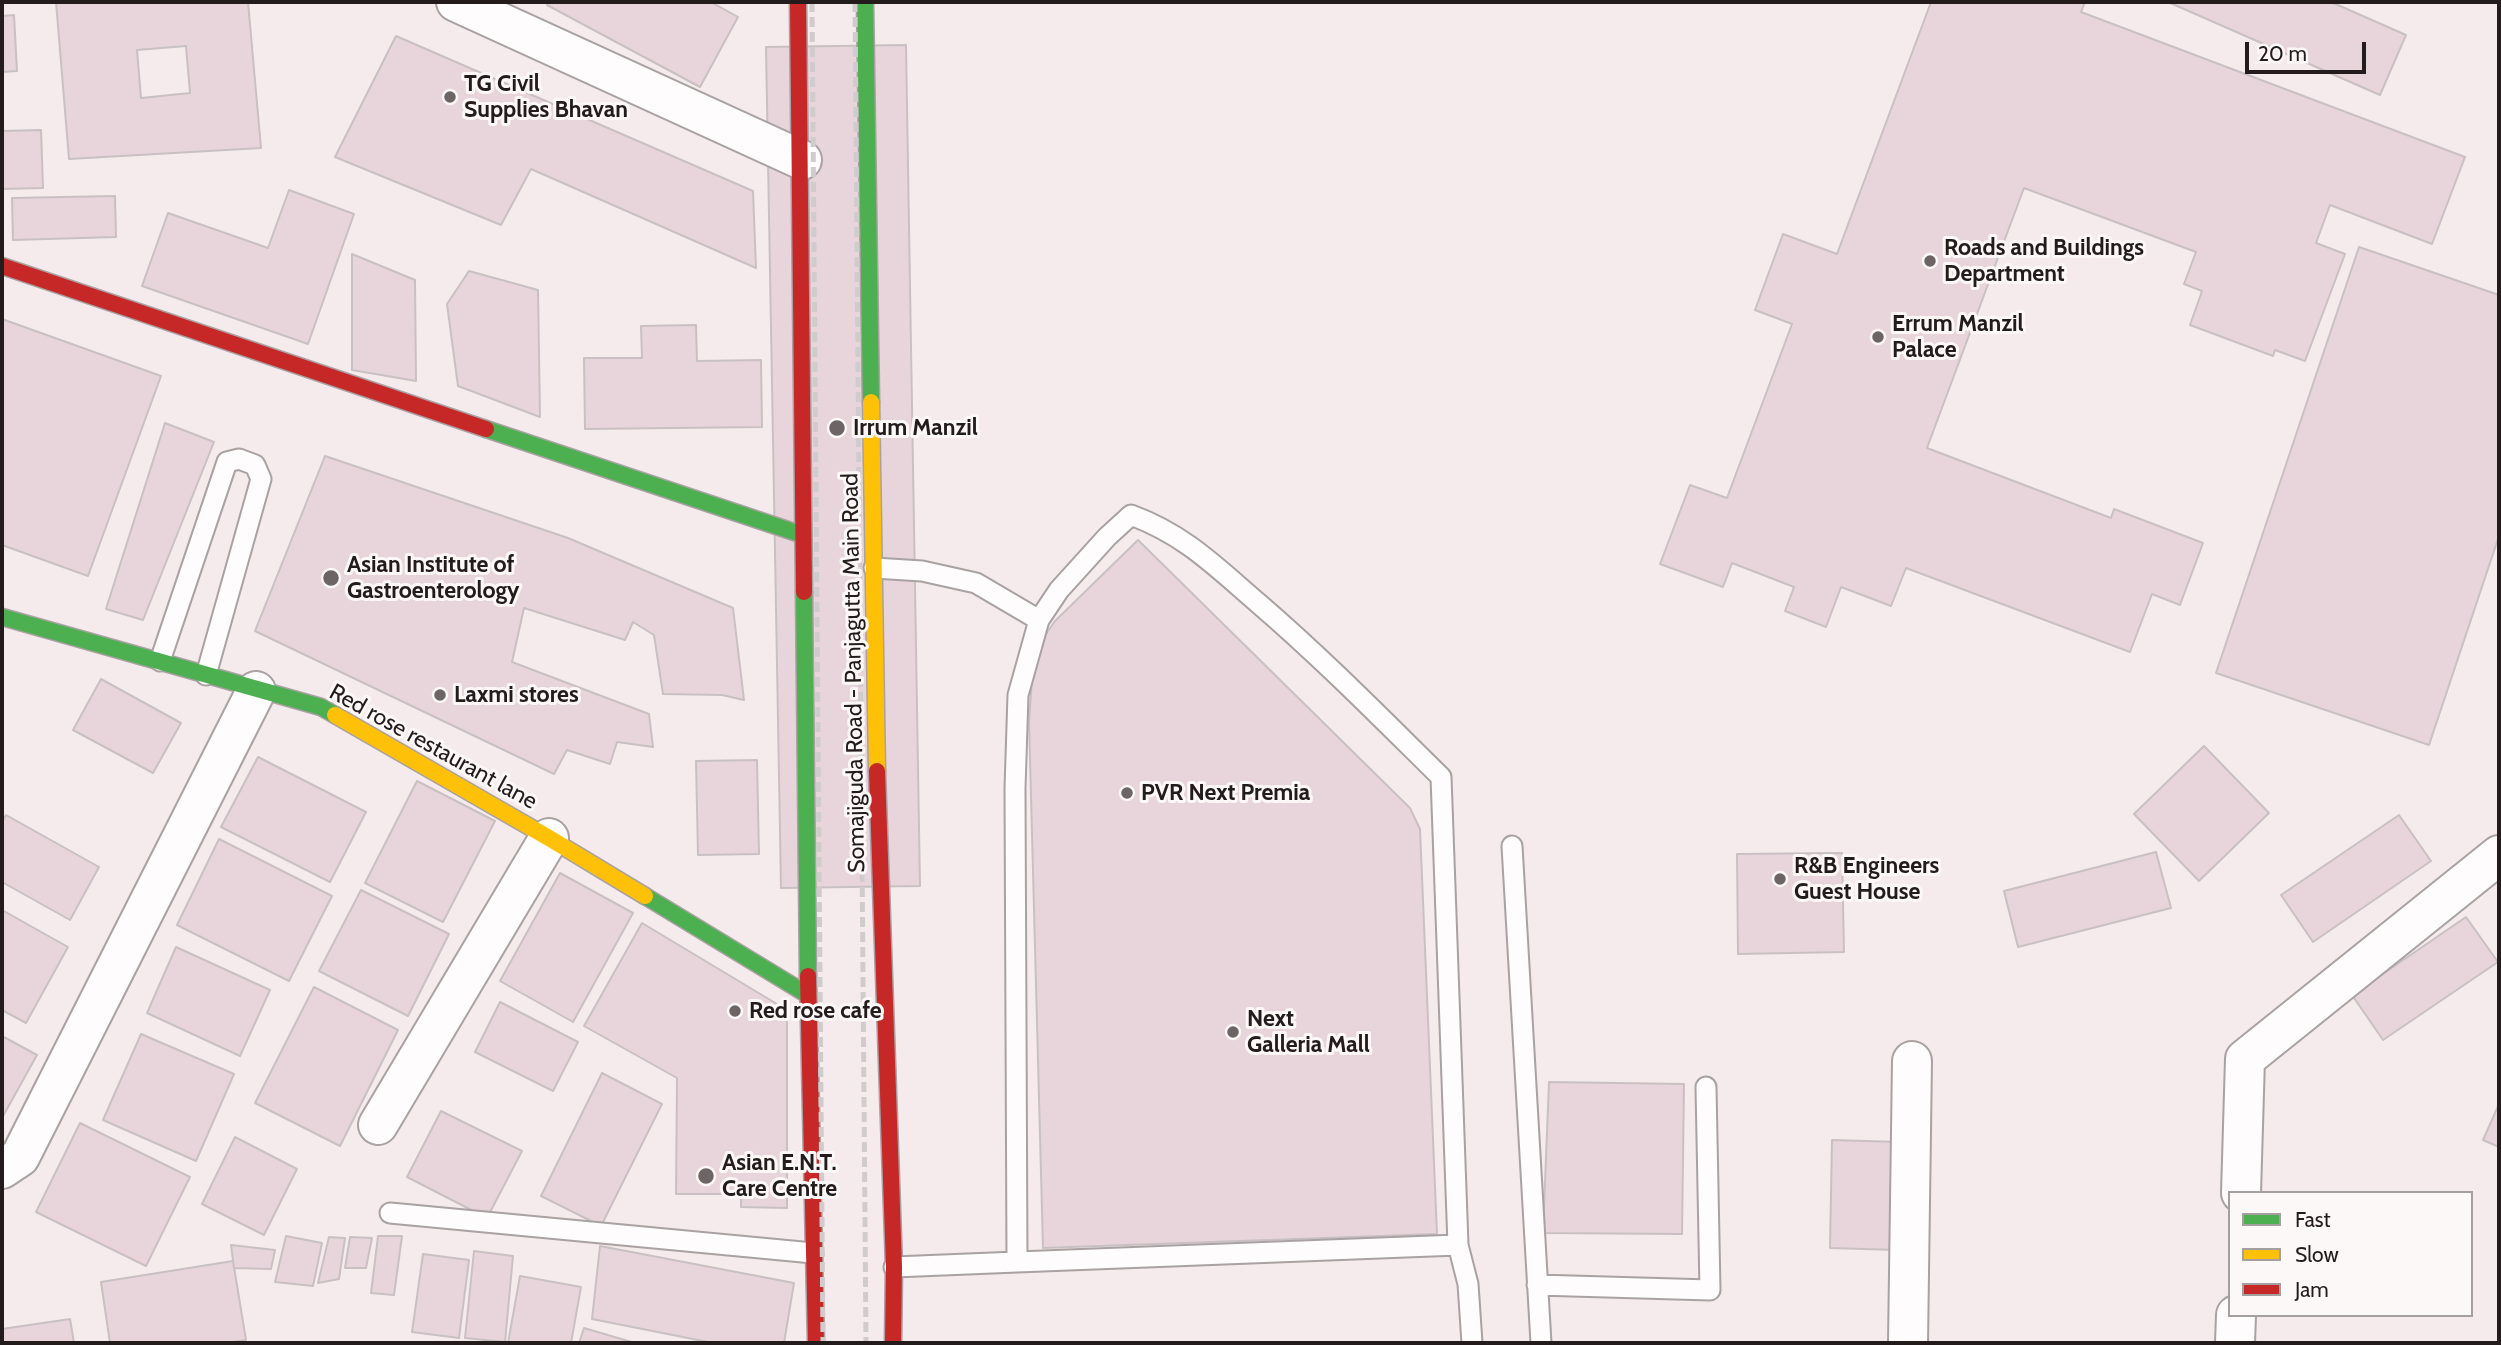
<!DOCTYPE html>
<style>
body{margin:0}
#map{position:relative;width:2501px;height:1345px;overflow:hidden;background:#f6ebec;font-family:Cabin,sans-serif}
canvas{display:block}
.frame{position:absolute;inset:0;border:4px solid #231b1c;pointer-events:none}
.legend{position:absolute;left:2228px;top:1191px;width:245px;height:126px;box-sizing:border-box;background:#fcf8f8;border:2px solid #a5a0a0;margin:0;padding:9px 12px;list-style:none;font-size:21px;color:#231b1c}
.legend li{display:flex;align-items:center;gap:14px;height:35px}
.legend b{width:35px;border:2px solid #a5a0a0}
.scale{position:absolute;left:2245px;top:42px;width:121px;height:32px;box-sizing:border-box;border:4px solid #231b1c;border-top:0;padding-left:9px;font-size:21px;line-height:24px;white-space:nowrap;color:#231b1c;-webkit-text-stroke:5px #fcf8f8;paint-order:stroke}
</style>
<div id="map">
<canvas width="2501" height="1345"></canvas>
<div class="frame"></div>
<ul class="legend">
<li><b style="height:9px;background:#4caf50"></b>Fast</li>
<li><b style="height:9px;background:#ffc107"></b>Slow</li>
<li><b style="height:9px;background:#c62828"></b>Jam</li>
</ul>
<div class="scale">20 m</div>
</div>
<script>
const ctx = document.querySelector('canvas').getContext('2d');
ctx.lineJoin = 'round';
function fillPath(path, color) { ctx.fillStyle = color; ctx.fill(path, 'evenodd'); }
function strokePath(path, color, width, dash) { ctx.strokeStyle = color; ctx.lineWidth = width; ctx.lineCap = dash ? 'butt' : 'round'; ctx.setLineDash(dash || []); ctx.stroke(path); }
function write(font, color, halo, rows, align = 'center') {
  ctx.font = font + ' Cabin,sans-serif'; ctx.lineWidth = 6; ctx.setLineDash([]); ctx.textBaseline = 'middle'; ctx.strokeStyle = halo; ctx.fillStyle = color; for (const [text, x, y, turn = 0] of rows) {
    ctx.save(); ctx.translate(x, y); ctx.rotate((+turn || 0) * Math.PI / 180); ctx.textAlign = isNaN(turn) ? turn : align; if (halo) ctx.strokeText(text, 0, 0); ctx.fillText(text, 0, 0); ctx.restore();
  }
}
const building = new Path2D(`
 M56,2H248L261,148L69,159ZM186,46L190,93L141,98L137,50Z
 M549,2H711L738,17L700,87L547,5Z
 M1931,2H2085L2081,12L2465,157L2432,244L2330,205L2316,243L2345,254L2305,361L2275,350L2273,356L2190,325L2202,291L2184,284L2196,252L2024,188L1927,448L2111,518L2114,509L2203,543L2180,605L2152,594L2130,652L1906,568L1891,606L1841,587L1826,627L1785,611L1794,587L1732,563L1723,587L1660,564L1690,485L1727,498L1792,324L1755,310L1783,234L1837,254Z
 M2168,2H2331L2406,35L2380,95Z
 M14,15L17,71L2,72V16Z
 M396,36L753,191L756,268L531,169L501,225L335,157Z
 M906,45L920,886L781,888L766,47Z
 M41,130L43,188L2,189V131Z
 M289,190L354,214L308,344L142,286L168,213L268,248Z
 M115,196L116,237L13,240L12,198Z
 M2359,247L2499,295V536L2429,745L2216,673Z
 M352,254L415,280L416,381L352,370Z
 M469,271L538,290L540,417L458,386L447,304Z
 M2,319L161,376L88,576L2,545Z
 M696,325L697,361L761,360L762,427L585,429L584,358H642L641,326Z
 M165,423L214,442L143,620L106,609Z
 M325,456L568,538L733,608L744,700L722,695L663,694L654,635L633,622L625,640L524,608L512,662L649,714L653,747L617,742L610,764L567,750L554,774L255,631Z
 M1138,540L1410,808L1420,829L1437,1234L1043,1248L1029,721L1034,651L1055,621Z
 M101,679L181,723L153,773L73,730Z
 M2204,746L2269,813L2199,881L2134,814Z
 M258,757L366,812L330,882L221,827Z
 M757,760L759,854L698,855L696,761Z
 M417,781L495,821L443,922L365,883Z
 M6,815L99,867L70,920L2,882V822Z
 M2399,815L2431,861L2313,942L2281,895Z
 M219,839L332,896L289,981L177,925Z
 M2156,852L2171,908L2018,947L2004,891Z
 M1842,853L1844,952L1738,954L1737,854Z
 M560,873L633,913L573,1022L500,981Z
 M361,890L449,934L408,1016L319,971Z
 M2,910L68,947L26,1023L2,1010Z
 M2466,917L2498,962L2383,1040L2352,995Z
 M642,923L787,1010V1208L741,1207V1194H676L677,1078L584,1026Z
 M176,947L270,990L240,1056L147,1013Z
 M314,987L398,1030L340,1146L255,1103Z
 M500,1002L578,1042L553,1091L475,1052Z
 M141,1034L234,1074L196,1161L103,1120Z
 M2,1036L37,1055L2,1118Z
 M602,1073L662,1104L601,1226L541,1196Z
 M1549,1082L1684,1084L1682,1234L1543,1233Z
 M2499,1104V1147L2483,1140Z
 M441,1111L522,1151L487,1218L407,1177Z
 M80,1123L190,1177L146,1266L36,1212Z
 M235,1137L297,1169L264,1235L202,1204Z
 M1832,1140L1899,1142L1896,1250L1830,1248Z
 M286,1236L322,1243L313,1286L275,1282Z
 M378,1236H402L394,1295L371,1293Z
 M329,1237L345,1238L339,1279L318,1283Z
 M350,1237L372,1238L366,1268H345Z
 M231,1245L275,1250L271,1269L234,1268Z
 M600,1246L794,1283L784,1343H713L592,1319Z
 M474,1251L513,1256L505,1342L465,1338Z
 M423,1254L469,1260L459,1338L412,1332Z
 M233,1261L246,1340L226,1343H110L101,1282Z
 M520,1276L581,1287L571,1343H508Z
 M70,1319L74,1343H2V1329Z
 M584,1328L635,1343H579Z`);
const lane = new Path2D(`
 M874,568L922,571L976,583L1039,620
 M160,661L227,462L239,459L255,465L261,479L206,675
 M1512,846L1541,1343
 M390,1213L813,1253
 M1017,1262L1458,1245
 M894,1267L1017,1262L1015,788L1018,695L1039,620L1059,590L1107,537L1131,515C1185,535 1215,566 1258,603C1322,658 1381,718 1441,777L1458,1245L1468,1284L1472,1343
 M1537,1285L1710,1290L1706,1087`);
const street = new Path2D(`
 M456,2L802,160
 M378,1125L549,838
 M2,1169L20,1157L256,691
 M2241,1193L2245,1059L2499,855
 M1908,1343L1912,1061
 M2235,1343L2236,1315`);
const fast = new Path2D(`
 M865,2L871,402
 M486,429L803,535
 M804,592L808,976
 M2,617L321,707L335,715
 M645,896L808,995`);
const slow = new Path2D(`
 M871,402L877,771
 M335,715L549,838L645,896`);
const jam = new Path2D(`
 M798,2L804,592
 M2,266L486,429
 M877,771L894,1267L893,1343
 M808,976L816,1343`);
const rail = new Path2D(`
 M812,2L823,1343
 M855,2L866,1343`);
const markers = [
 [450,97,7,"#6d6465"],
 [1930,261,7,"#6d6465"],
 [1878,337,7,"#6d6465"],
 [837,428,9,"#6d6465"],
 [331,578,9,"#6d6465"],
 [440,695,7,"#6d6465"],
 [1127,793,7,"#6d6465"],
 [1780,879,7,"#6d6465"],
 [735,1011,7,"#6d6465"],
 [1233,1032,7,"#6d6465"],
 [706,1176,9,"#6d6465"]
];
const poiNames = [
 ["TG Civil",464,84],
 ["Supplies Bhavan",464,110],
 ["Roads and Buildings",1944,248],
 ["Department",1944,274],
 ["Errum Manzil",1892,324],
 ["Palace",1892,350],
 ["Irrum Manzil",853,428],
 ["Asian Institute of",347,565],
 ["Gastroenterology",347,591],
 ["Laxmi stores",454,695],
 ["PVR Next Premia",1141,793],
 ["R&B Engineers",1794,866],
 ["Guest House",1794,892],
 ["Red rose cafe",749,1011],
 ["Next",1247,1019],
 ["Galleria Mall",1247,1045],
 ["Asian E.N.T.",722,1163],
 ["Care Centre",722,1189]
];
const streetNames = [
 ["Somajiguda Road - Panjagutta Main Road",854,673,-91],
 ["Red rose restaurant lane",433,747,29]
];
fillPath(building, '#e8d5dc');
strokePath(building, '#c8c0c2', 2);
strokePath(lane, '#a9a1a2', 23);
strokePath(street, '#a9a1a2', 42);
strokePath(fast, '#a9a1a2', 19);
strokePath(slow, '#a9a1a2', 19);
strokePath(jam, '#a9a1a2', 19);
strokePath(lane, '#fefcfc', 19);
strokePath(street, '#fefcfc', 38);
strokePath(fast, '#4caf50', 16);
strokePath(slow, '#ffc107', 16);
strokePath(jam, '#c62828', 16);
strokePath(rail, '#d0cccd', 5, [10, 5]);
for (const [x, y, r, color] of markers) { const dot = new Path2D(); dot.arc(x, y, r, 0, 2 * Math.PI); ctx.fillStyle = color; ctx.fill(dot); strokePath(dot, '#fcf8f8', 2.5); }
write('bold 23px', '#231b1c', '#fcf8f8', poiNames, 'left');
write('23px', '#231b1c', '#fcf8f8', streetNames);
</script>
